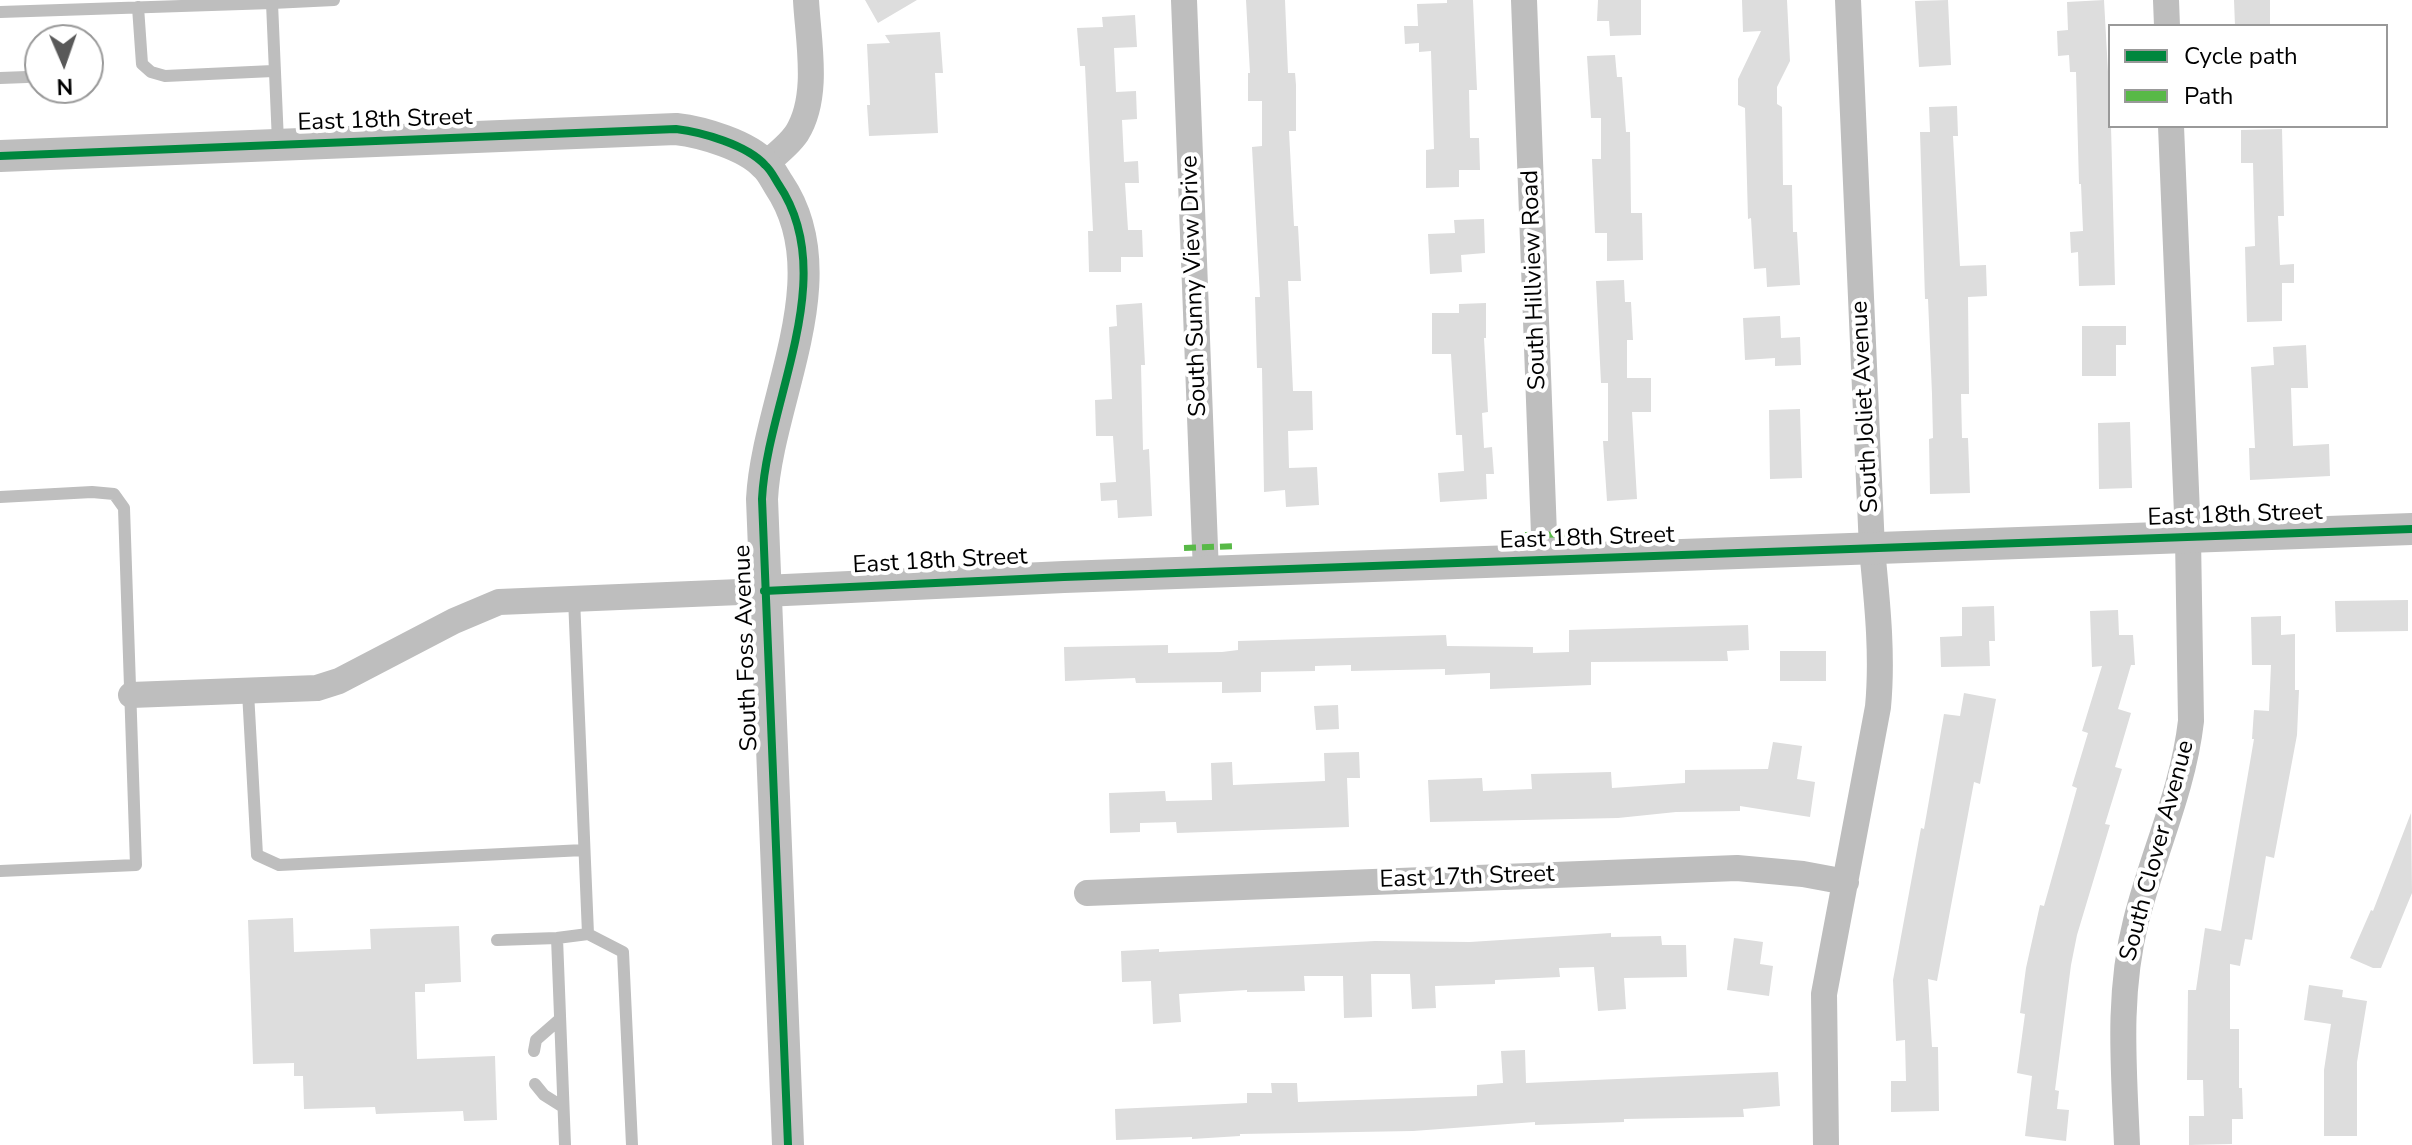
<!DOCTYPE html>
<style>
body{margin:0}
#map{position:relative;width:2412px;height:1145px;overflow:hidden;background:#fff;font-family:"Nunito Sans",sans-serif}
canvas{display:block}
.legend{position:absolute;left:2108px;top:24px;width:280px;height:104px;box-sizing:border-box;background:#fff;border:2px solid #999;margin:0;padding:10px 14px;list-style:none;font-size:24px;color:#000}
.legend li{display:flex;align-items:center;gap:16px;height:40px}
.legend b{width:40px;border:2px solid #999}
.north{position:absolute;left:24px;top:24px;width:80px;height:80px;box-sizing:border-box;background:#fff;border:2px solid #999;border-radius:50%;rotate:178deg;font-size:22px;font-weight:700;line-height:32px;text-align:center;color:#000}
.north::after{content:'';display:block;margin:auto;width:28px;height:36px;background:#595959;clip-path:polygon(50% 0,100% 100%,50% 72%,0 100%)}
</style>
<div id="map">
<canvas width="2412" height="1145"></canvas>
<ul class="legend">
<li><b style="height:10px;background:#00873e"></b>Cycle path</li>
<li><b style="height:10px;background:#58b947"></b>Path</li>
</ul>
<div class="north">N</div>
</div>
<script>
const ctx = document.querySelector('canvas').getContext('2d');
ctx.lineJoin = 'round';
function fillPath(path, color) { ctx.fillStyle = color; ctx.fill(path, 'evenodd'); }
function strokePath(path, color, width, dash) { ctx.strokeStyle = color; ctx.lineWidth = width; ctx.lineCap = dash ? 'butt' : 'round'; ctx.setLineDash(dash || []); ctx.stroke(path); }
function write(font, color, halo, rows, align = 'center') {
  ctx.font = font + ' "Nunito Sans",sans-serif'; ctx.lineWidth = 8; ctx.setLineDash([]); ctx.textBaseline = 'middle'; ctx.strokeStyle = halo; ctx.fillStyle = color; for (const [text, x, y, turn = 0] of rows) {
    ctx.save(); ctx.translate(x, y); ctx.rotate((+turn || 0) * Math.PI / 180); ctx.textAlign = isNaN(turn) ? turn : align; if (halo) ctx.strokeText(text, 0, 0); ctx.fillText(text, 0, 0); ctx.restore();
  }
}
const building = new Path2D(`
 M865,0H917L878,23Z
 M1246,0H1285L1288,73H1295L1296,85V131H1289L1294,226H1298L1301,281H1288L1293,391H1312L1313,430L1288,431L1289,468L1317,467L1319,505L1286,507L1285,490L1264,492L1262,368H1257L1255,297H1260L1252,147L1262,146V101H1248V73H1250Z
 M1447,0H1473L1477,90H1469L1470,138H1479L1480,170H1459V187L1426,188V150L1434,149L1431,51L1419,52V43L1405,44L1404,26H1418L1417,4L1447,3Z
 M1598,0H1641V35L1610,36L1609,21H1597Z
 M1742,0H1787L1790,61L1777,87V104L1782,107L1783,185H1792L1793,232H1797L1800,285L1767,287L1766,268L1754,269L1751,218L1748,219L1745,108L1738,105V79L1761,31L1743,32Z
 M1948,0L1951,65L1919,67L1915,1Z
 M2104,0L2111,126L2115,285L2079,286L2078,252L2071,253L2070,232L2083,231L2081,184H2079L2076,72H2070L2069,55L2058,56L2057,31L2068,30L2067,2Z
 M2234,0H2270V26H2235Z
 M1135,15L1137,47L1114,48L1116,92L1136,91L1137,119L1122,120L1124,162L1138,161L1139,183H1125L1128,230H1142L1143,257H1121V272H1089L1088,231H1093L1085,66H1080L1077,28L1103,27L1102,17Z
 M940,32L943,73H935L938,133L869,136L867,105H870L867,44L890,43L885,35Z
 M1615,55L1617,77H1622L1626,132H1630L1631,213H1642L1643,260L1607,261V233H1595L1592,159H1601V118H1591L1587,56Z
 M1957,106L1958,136H1953L1960,266L1986,265L1987,296L1968,297L1969,394H1961L1962,438H1968L1970,493L1930,494L1929,439L1933,438L1932,394L1928,299H1925L1920,132H1930L1929,107Z
 M2282,129L2284,216H2278L2280,265L2294,264V283H2282V321L2247,322L2245,247L2255,246L2253,163H2241V130Z
 M1484,219L1485,253L1461,255L1462,272L1430,274L1428,234L1455,233L1454,220Z
 M1624,280L1625,302H1631L1633,340H1627V378H1651V412H1632L1637,499L1607,501L1603,441H1608V383H1601L1596,281Z
 M1142,303L1145,365H1141L1143,450L1149,449L1152,516L1118,518L1117,500L1101,501L1100,483L1116,482L1113,436H1096L1095,400L1112,399L1109,327L1117,326L1116,305Z
 M1486,303V338H1484L1488,412L1482,413L1484,448L1492,447L1494,474H1486L1487,499L1440,502L1438,473L1464,471L1462,435H1456L1451,354H1432V313H1459V304Z
 M1780,316L1781,338L1800,337L1801,365L1775,366V358L1745,360L1743,318Z
 M2082,326H2126V345H2116V376H2082Z
 M2306,345L2308,388H2291L2293,446L2329,444L2330,476L2250,480L2249,448H2255L2251,367L2274,365L2273,347Z
 M1800,409L1802,478L1770,479L1769,410Z
 M2130,422L2132,488L2099,489L2098,423Z
 M2408,600V631L2336,632L2335,601Z
 M1994,606L1995,641H1989L1990,666L1941,667L1940,637L1962,636V607Z
 M2118,610L2119,635H2133L2135,665H2131L2118,709L2131,713L2115,767L2122,769L2105,824L2110,825L2077,935L2071,965L2055,1090L2059,1091L2057,1109L2069,1110L2066,1141L2025,1136L2032,1076L2017,1073L2025,1014L2020,1013L2026,968L2040,905L2044,906L2077,788L2072,786L2088,733L2082,731L2102,666L2092,667L2090,611Z
 M2281,616V635L2295,634V690H2299L2297,735L2274,858L2266,856L2252,940L2245,939L2240,966L2230,964V1029H2239V1088H2242L2243,1119H2232V1144L2189,1145V1116H2204L2203,1080H2187L2188,990H2196L2205,928L2221,931L2254,739H2252L2254,710L2269,711L2271,665H2252L2251,617Z
 M1748,625L1749,650L1727,651L1728,661L1591,662V685L1490,689V673L1445,675V669L1351,671V665L1315,666V671L1261,672V692L1222,693V682L1136,683L1135,678L1065,681L1064,647L1168,645V653L1222,652L1238,650V641L1446,635L1447,646L1533,647V653L1569,652V630Z
 M1780,651H1826V681H1780Z
 M1964,693L1996,699L1980,784L1974,782L1937,981L1928,979L1932,1047H1938L1939,1111L1891,1112V1081H1906L1905,1040L1896,1041L1893,980L1921,828L1924,829L1944,714L1960,716Z
 M1338,705L1339,729L1316,730L1314,706Z
 M1773,742L1802,746L1797,779L1815,782L1810,817L1740,806V811L1676,812L1618,818L1430,822L1428,780L1482,778L1483,791L1532,789L1531,774L1611,772L1612,788L1685,783V770L1768,769Z
 M1359,752L1360,778H1347L1349,827L1177,833L1176,822L1140,823V832L1110,833L1109,793L1165,791L1166,801L1212,800L1211,763L1232,762L1233,785L1325,781L1324,753Z
 M2411,813L2412,893L2381,968H2373L2350,958L2371,910L2373,911Z
 M293,918L294,952L371,949L370,929L459,926L461,982L425,984V992H415L417,1059L495,1056L497,1120L464,1121L463,1111L376,1114L375,1107L304,1109L303,1076H294V1063L253,1064L248,920Z
 M1611,933V937L1661,936L1662,945H1686L1687,977L1624,978L1626,1009L1598,1011L1594,967L1559,968L1560,977L1495,980V984L1435,986L1436,1008L1412,1009L1410,974H1371L1372,1017L1344,1018L1343,976H1304L1305,991L1247,992V990L1179,994L1181,1022L1153,1024L1151,981L1122,982L1121,951L1159,949V952L1375,941L1470,942Z
 M1734,938L1763,942L1760,964L1773,966L1769,996L1727,990Z
 M2309,985L2343,990L2342,997L2367,1001L2357,1062V1136H2324V1070L2331,1024L2304,1020Z
 M1525,1050L1526,1083L1778,1072L1780,1106L1743,1109L1744,1117L1624,1119V1122L1535,1125V1122L1413,1131L1240,1134V1136L1192,1139V1137L1116,1140L1115,1109L1247,1103V1093H1272L1271,1083H1297L1298,1102L1477,1096V1085L1503,1083L1501,1051Z`);
const service = new Path2D(`
 M272,3L334,0
 M138,7L142,64L151,72L165,76L273,71
 M0,12L272,3L278,142
 M0,78L27,77
 M0,497L92,492L114,494L124,508L136,865L0,871
 M248,692L257,855L279,865L584,850
 M588,934L623,952L632,1145
 M557,938L565,1145
 M497,940L557,938L588,934L574,598
 M534,1051L536,1040L560,1019
 M535,1084L544,1095L563,1107`);
const minor = new Path2D(`
 M1184,0L1206,573
 M1524,0L1545,561
 M2166,0L2167,26
 M765,164C776,155 789,145 797,133C820,96 808,40 806,0
 M131,695L317,688L339,681L454,621L499,602L764,591
 M1087,893L1737,868L1803,874L1846,882
 M1826,1145L1824,994L1878,707C1883,654 1877,601 1872,549L1848,0
 M2127,1145C2124,1069 2117,995 2136,921C2153,853 2183,791 2191,721L2188,538L2171,126`);
const tertiary = new Path2D(`
 M0,156L676,129C702,132 747,145 765,165C771,170 775,179 779,185C841,277 767,400 762,499L788,1145
 M764,591L1064,577L2412,529`);
const quiet = new Path2D(`
 M1525,535L1576,534
 M1184,548L1237,546`);
const cycleway = new Path2D(`
 M0,156L676,129C702,132 747,145 765,165C771,170 775,179 779,185C841,277 767,400 762,499L788,1145
 M764,591L1064,577L2412,529`);
const streetNames = [
 ["East 18th Street",385,121,-2],
 ["South Hillview Road",1535,280,-92],
 ["South Sunny View Drive",1195,286,-92],
 ["South Joliet Avenue",1866,407,-93],
 ["East 18th Street",2235,516,-2],
 ["East 18th Street",1587,539,-2],
 ["East 18th Street",940,562,-3],
 ["South Foss Avenue",747,648,-92],
 ["South Clover Avenue",2158,851,-75],
 ["East 17th Street",1467,878,-2]
];
fillPath(building, '#ddd');
strokePath(service, '#bebebe', 12);
strokePath(minor, '#bebebe', 26);
strokePath(tertiary, '#bebebe', 32);
strokePath(quiet, '#58b947', 6, [12, 6]);
strokePath(cycleway, '#00873e', 8);
write('24px', '#000', '#fff', streetNames);
</script>
